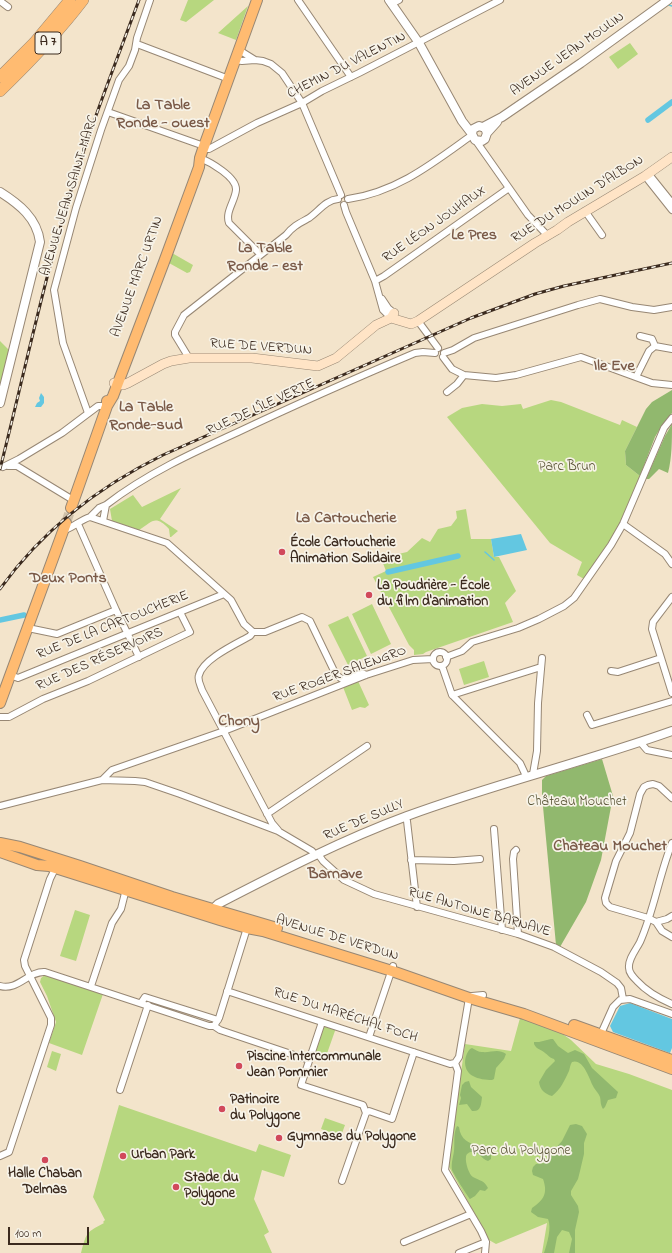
<!DOCTYPE html>
<meta charset="utf-8">
<style>
body{margin:0}
#map{position:relative;width:672px;height:1253px;overflow:hidden;background:#f3e4cb;font-family:"Indie Flower",sans-serif}
canvas{display:block}
.scale{position:absolute;left:8px;top:1227px;width:81px;height:18px;box-sizing:border-box;border:2px solid #3b2a1e;border-top:0;padding-left:5px;font-size:12px;line-height:14px;white-space:nowrap;color:#3b2a1e;-webkit-text-stroke:3px #f7f3e8;paint-order:stroke}
</style>
<div id="map">
<canvas width="672" height="1253"></canvas>
<div class="scale">100 m</div>
</div>
<script>
const ctx = document.querySelector('canvas').getContext('2d');
ctx.lineJoin = 'round';
function fillPath(path, color) { ctx.fillStyle = color; ctx.fill(path, 'evenodd'); }
function strokePath(path, color, width, dash) { ctx.strokeStyle = color; ctx.lineWidth = width; ctx.lineCap = dash ? 'butt' : 'round'; ctx.setLineDash(dash || []); ctx.stroke(path); }
function write(font, color, halo, rows, align = 'center') {
  ctx.font = font + ' "Indie Flower",sans-serif'; ctx.lineWidth = 3.5; ctx.setLineDash([]); ctx.textBaseline = 'middle'; ctx.strokeStyle = halo; ctx.fillStyle = color; for (const [text, x, y, turn = 0] of rows) {
    ctx.save(); ctx.translate(x, y); ctx.rotate((+turn || 0) * Math.PI / 180); ctx.textAlign = isNaN(turn) ? turn : align; if (halo) ctx.strokeText(text, 0, 0); ctx.fillText(text, 0, 0); ctx.restore();
  }
}
const green = new Path2D(`
 M188,0H214L186,22L180,20Z
 M248,6L236,40L218,33Z
 M630,43L638,54L618,69L609,57Z
 M172,253L193,265L190,272L187,273L169,263Z
 M0,341L10,351L0,388Z
 M551,400L561,402L620,425L622,420L637,427L625,451L626,465L640,476L624,518L614,536L584,579L577,575L582,562L550,543L447,417L462,408L482,404L502,406L521,404L523,409Z
 M181,488L160,519L178,531L171,537H170L169,529C155,514 152,522 139,530L112,521L110,509L133,495L142,507Z
 M466,509L471,539H491L494,557H499L516,591L505,603L513,622L426,652L423,654L414,655V650L409,645L373,577L386,571L381,558L407,552L422,538L430,542L438,529L451,526L457,518L456,511Z
 M372,604L391,644L371,654L352,614Z
 M348,616L367,656L348,665L328,625Z
 M484,661L489,677L464,685L459,669Z
 M358,681L369,705L365,708L360,707L352,710L343,687Z
 M75,910L90,915L76,961L60,956Z
 M45,975L103,994L82,1055L49,1043L56,1022L47,996L40,982L41,978Z
 M520,1018L557,1030L571,1040L596,1064L629,1074L672,1090V1253H542L547,1223L496,1244L489,1240L448,1165L465,1044L511,1051Z
 M323,1024L336,1028L324,1062L311,1058Z
 M52,1051L61,1054L56,1071L47,1067Z
 M119,1105L256,1152L259,1144L291,1155L284,1177L262,1170L254,1199L269,1232L264,1235L272,1253H81C87,1231 86,1233 104,1223L103,1222L105,1220L93,1197Z
 M325,1118L345,1125L341,1136L321,1129Z`);
const forest = new Path2D(`
 M672,390V413L661,427L655,437L640,476L626,465L625,451L646,409L652,402Z
 M672,424C672,440 672,458 668,473L659,469L649,479H646L665,436Z
 M602,759L613,796L601,860L586,902L560,947L556,945L542,796V780L546,776Z
 M551,1039H553L558,1046L568,1053L575,1050L584,1054L592,1068L618,1092L616,1098L608,1100L605,1107L603,1109C600,1104 601,1101 600,1097C598,1092 595,1090 593,1086C589,1078 583,1058 572,1062C570,1065 570,1068 569,1071C564,1081 561,1089 552,1096C545,1094 540,1090 539,1082L546,1070L555,1061L554,1059C550,1058 549,1056 545,1053C541,1049 537,1050 534,1044V1042H539Z
 M472,1048C476,1050 478,1052 482,1052C491,1053 498,1048 506,1054L504,1059L496,1068L494,1079L492,1080C486,1080 478,1079 473,1076C463,1071 463,1057 470,1049Z
 M469,1081L471,1087L482,1097C481,1105 481,1112 472,1111L467,1104L459,1105L461,1098L460,1095L462,1085L465,1082Z
 M576,1124L582,1126L587,1134L584,1143V1154L580,1171L578,1179L571,1191V1195L578,1206L579,1212L575,1230V1253H569L572,1239L569,1232L562,1230L557,1237L554,1253H544C547,1244 552,1227 548,1219L538,1217L531,1212L532,1208C544,1200 548,1193 543,1179L533,1175L532,1171L533,1167L536,1164L545,1163L549,1160L553,1151L562,1141L570,1125Z
 M457,1126L459,1127C462,1153 494,1140 491,1159L488,1161C481,1159 480,1152 472,1152C469,1152 466,1154 466,1157C465,1162 469,1175 473,1177C480,1181 484,1180 488,1188L485,1191L480,1190L475,1196L470,1199C468,1197 453,1173 452,1170C451,1163 453,1158 454,1151C455,1143 453,1134 457,1126Z`);
const water = new Path2D(`
 M41,393L44,397V403L41,407H35L37,403L40,401L39,398Z
 M521,534L527,550L494,557L491,539Z
 M630,1003L672,1019V1048L670,1053L613,1032L610,1026L620,1006Z`);
const stream = new Path2D(`
 M669,5L672,6
 M485,552L494,560`);
const canal = new Path2D(`
 M648,120L672,102
 M388,572L458,556
 M0,620L24,615`);
const primaryTunnel = new Path2D(`
 M66,523L71,508`);
const minor = new Path2D(`
 M298,0L351,77
 M0,1L8,7
 M391,4L399,0
 M137,44L229,79
 M239,50L255,60
 M235,60L242,61L255,60L263,61L271,64L282,73L302,103L341,195
 M108,112L204,146
 M476,141L528,215L547,235
 M203,149H209L257,123L302,103L322,91L359,73L500,0
 M200,158C210,162 237,177 236,190C235,201 225,212 229,223L260,254
 M648,173L672,203
 M645,176L672,210
 M348,199C397,192 433,163 472,135
 M344,205L346,212L375,281L383,310L391,318
 M585,211L602,235
 M375,281L384,276L509,188
 M382,299L388,308L394,313
 M418,321L438,348
 M640,336L652,339L655,346
 M444,353L453,350L474,338L578,305L600,299L632,307L654,310L672,307
 M443,357L452,369L464,375L496,378L516,375L581,357L652,383L672,385
 M189,358L175,335V332L184,315L286,235C293,226 300,223 309,218C319,211 326,200 338,199
 M636,377L649,351L655,346L672,349
 M447,392L457,384L464,375
 M88,413L63,343L54,290L76,208L101,130L119,80L129,66L135,50L137,38L150,0
 M8,466H17L73,500
 M3,467L19,459L62,433L98,406H107
 M90,517L99,508L106,505C146,474 192,453 238,432C297,404 356,378 415,353L423,352L435,353
 M103,521L106,505
 M78,524L116,610L139,657
 M623,524L665,554L672,564
 M62,531C73,528 80,520 90,517L167,543L231,600L244,624L253,632H265L302,617L310,621L336,675L342,679L362,673L366,675
 M672,597L653,622L652,629L672,693
 M28,628L57,634L116,610
 M253,632L250,636C236,644 203,659 199,675C197,680 201,686 202,690L272,823L278,830
 M433 659a7 7 0 1 1 14 0a7 7 0 1 1-14 0Z
 M446,657L462,651L472,642L518,628L539,619L564,606L574,598L611,545L623,524L664,428L672,418
 M442,666L452,695L520,763L526,776
 M611,671L618,672L661,658
 M10,675L18,678L224,594
 M452,695L541,667
 M587,715L592,725L672,701
 M0,717H9L43,699L88,681L190,632L180,612
 M641,743L647,750L672,755
 M533,774L537,751L538,703L542,658
 M102,780L112,770L224,731L366,675L413,660L433,659
 M672,798L659,786L653,784L648,785L644,787L640,794L630,833L616,861L605,898L606,903L610,907L648,918L656,922L667,919L672,916
 M0,806L102,780L135,781L145,782L180,794L278,831L312,851L315,855
 M267,814L367,746
 M405,817L407,821L417,907
 M494,829L502,930
 M672,843C659,875 654,911 640,942C636,950 628,959 629,968C629,973 633,977 637,981C647,992 658,998 672,1004
 M516,850L514,852L513,859L518,934
 M318,854L323,861L344,880L374,894L518,934L554,947L601,972L617,983L621,988L623,999
 M411,860L454,861L480,859
 M656,922L662,931L672,937
 M0,986C18,991 28,971 45,972L209,1026H214
 M91,986L112,923L121,909L126,889
 M227,991L450,1064L455,1063
 M141,1003L145,997L218,1020
 M322,1022L301,1085L363,1105L366,1113
 M214,1026L219,1018L247,928V925
 M214,1026L220,1030L309,1060
 M600,1036L613,1007L620,1000L630,999L672,1014
 M369,1037L393,966
 M455,1063L458,1071L445,1170L481,1231L486,1242L485,1253
 M455,1063L459,1057L469,998L472,996L483,995
 M120,1090L148,1005
 M0,1156L9,1152L51,1025V1018L25,966L24,960L50,879L56,867
 M342,1181L366,1113L369,1111L392,1119L414,1052
 M404,1242L471,1214
 M459,1253L486,1242`);
const tertiary = new Path2D(`
 M389,0L419,43L462,121L472,134
 M483,127L502,117L581,63L668,0
 M487,133L485,128L479,126L473,129L472,134L475,140L482,141L485,139L487,133L497,122
 M0,192C19,204 37,218 40,242L0,403
 M210,912L218,904C280,872 342,840 407,816C494,784 585,762 672,731`);
const secondary = new Path2D(`
 M391,318L411,324L418,321L535,243L557,230L568,222L645,176L672,157
 M114,383L123,385L128,383L163,364L171,361L189,358H252L318,366L336,358L376,325L391,318L394,313`);
const primary = new Path2D(`
 M107,406L113,396L164,262L199,167L200,158L203,149L257,0
 M71,508L107,406V401
 M0,703L66,523
 M0,843L20,847L80,866L172,897L277,928
 M0,852L37,865L49,866L220,920L247,928L263,931L392,971L469,998L524,1014L672,1069
 M574,1025L672,1060`);
const motorway = new Path2D(`
 M0,77L34,43L70,0
 M0,91C30,62 58,33 83,0`);
const rail = new Path2D(`
 M0,469C22,383 40,297 65,211C85,140 113,70 139,0
 M0,589C43,529 98,487 163,455L471,318L535,294L564,286L672,263`);
const markers = [
 [282,552,4,"#d1495b"],
 [369,595,4,"#d1495b"],
 [239,1066,4,"#d1495b"],
 [222,1109,4,"#d1495b"],
 [279,1138,4,"#d1495b"],
 [123,1156,4,"#d1495b"],
 [45,1160,4,"#d1495b"],
 [176,1187,4,"#d1495b"]
];
const shields = [
 [48,43,26]
];
const shieldNames = [
 ["A 7",48,43]
];
const streetNames = [
 ["AVENUE JEAN MOULIN",568,55,-35],
 ["CHEMIN DU VALENTIN",347,66,-27],
 ["AVENUE JEAN SAINT-MARC",70,196,-73],
 ["RUE DU MOULIN D'ALBON",578,200,-32],
 ["RUE LÉON JOUHAUX",435,225,-35],
 ["AVENUE MARC URTIN",138,277,-70],
 ["RUE DE VERDUN",261,348,4],
 ["RUE DE L'ÎLE VERTE",261,408,-25],
 ["RUE DE LA CARTOUCHERIE",113,626,-22],
 ["RUE DES RÉSERVOIRS",100,660,-24],
 ["RUE ROGER SALENGRO",340,675,-20],
 ["RUE DE SULLY",364,821,-23],
 ["RUE ANTOINE BARNAVE",479,913,16],
 ["AVENUE DE VERDUN",337,939,17],
 ["RUE DU MARÉCHAL FOCH",345,1016,18]
];
const parkNames = [
 ["Parc Brun",567,468],
 ["Château Mouchet",577,803],
 ["Parc du Polygone",521,1152]
];
const poiNames = [
 ["École Cartoucherie",290,544],
 ["Animation Solidaire",290,560],
 ["La Poudrière - École",377,587],
 ["du film d'animation",377,603],
 ["Piscine Intercommunale",247,1058],
 ["Jean Pommier",247,1074],
 ["Patinoire",230,1101],
 ["du Polygone",230,1117],
 ["Gymnase du Polygone",287,1138],
 ["Urban Park",131,1156],
 ["Halle Chaban",45,1175,"center"],
 ["Delmas",45,1191,"center"],
 ["Stade du",184,1179],
 ["Polygone",184,1195]
];
const quarterNames = [
 ["La Table",163,106],
 ["Ronde - ouest",163,124],
 ["Le Pres",474,236],
 ["La Table",265,249],
 ["Ronde - est",265,267],
 ["Ile Eve",614,367],
 ["La Table",146,408],
 ["Ronde-sud",146,426],
 ["La Cartoucherie",346,519],
 ["Deux Ponts",68,579],
 ["Chony",239,722],
 ["Chateau Mouchet",610,847],
 ["Barnave",335,875]
];
fillPath(green, '#b7d77f');
fillPath(forest, '#91b86e');
fillPath(water, '#63c7e1');
strokePath(stream, '#63c7e1', 1.5);
strokePath(canal, '#63c7e1', 5.5);
strokePath(primaryTunnel, '#cebfa8', 10, [10, 5]);
strokePath(minor, '#978774', 8);
strokePath(tertiary, '#978774', 10);
strokePath(secondary, '#978774', 10);
strokePath(primary, '#978774', 12);
strokePath(motorway, '#978774', 12);
strokePath(minor, '#fff', 6);
strokePath(tertiary, '#fff', 8);
strokePath(secondary, '#ffe4c6', 9);
strokePath(primary, '#ffbb71', 10);
strokePath(motorway, '#ffbb71', 11);
strokePath(rail, '#3b2a1e', 3);
strokePath(rail, '#f7f3e8', 1.5, [4.5]);
for (const [x, y, r, color] of markers) { const dot = new Path2D(); dot.arc(x, y, r, 0, 2 * Math.PI); ctx.fillStyle = color; ctx.fill(dot); strokePath(dot, '#f7f3e8', 1.5); }
for (const [x, y, w] of shields) { const box = new Path2D(); box.roundRect(x - w / 2, y - 11, w, 22, 3); ctx.fillStyle = '#f7f3e8'; ctx.fill(box); strokePath(box, '#3b2a1e', 1); }
write('bold 13px', '#3b2a1e', null, shieldNames);
write('14px', '#3b2a1e', '#f7f3e8', streetNames);
write('14px', '#5a5536', '#f7f3e8', parkNames);
write('bold 14px', '#3b2a1e', '#f7f3e8', poiNames, 'left');
write('bold 16px', '#7a5a48', '#f7f3e8', quarterNames);
</script>
